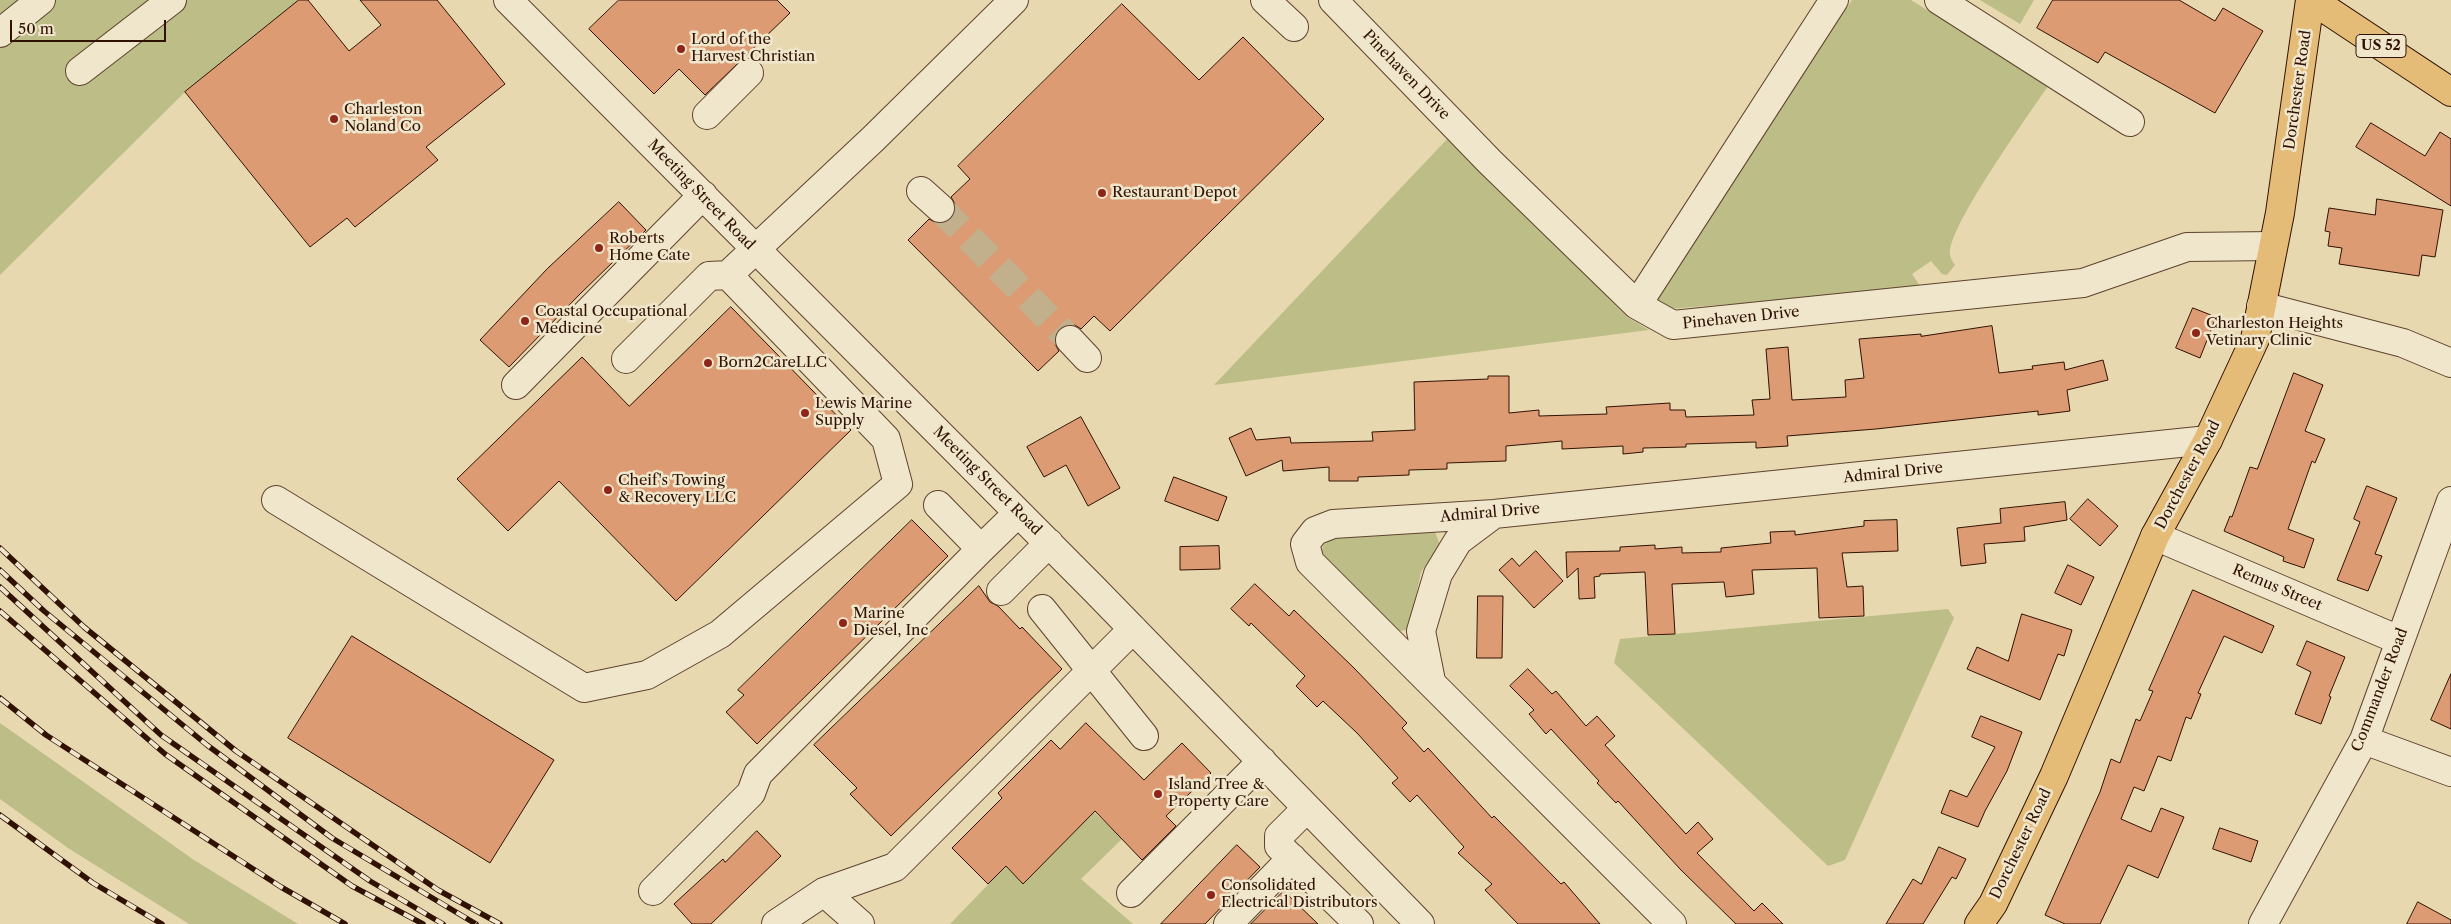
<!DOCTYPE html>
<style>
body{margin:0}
#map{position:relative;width:2451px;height:924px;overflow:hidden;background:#e7d8b0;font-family:"Libre Caslon Text",serif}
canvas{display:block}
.scale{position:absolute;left:10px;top:20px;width:156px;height:22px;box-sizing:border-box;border:2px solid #301102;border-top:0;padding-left:6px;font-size:15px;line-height:18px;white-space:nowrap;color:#301102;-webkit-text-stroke:4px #efe6cc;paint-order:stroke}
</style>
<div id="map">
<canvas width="2451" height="924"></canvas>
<div class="scale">50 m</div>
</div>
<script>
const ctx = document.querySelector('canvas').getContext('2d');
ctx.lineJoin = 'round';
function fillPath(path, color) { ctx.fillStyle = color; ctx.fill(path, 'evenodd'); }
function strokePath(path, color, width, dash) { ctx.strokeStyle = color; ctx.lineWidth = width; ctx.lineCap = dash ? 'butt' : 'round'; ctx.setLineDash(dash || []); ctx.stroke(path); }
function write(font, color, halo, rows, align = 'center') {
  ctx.font = font + ' "Libre Caslon Text",serif'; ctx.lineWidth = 5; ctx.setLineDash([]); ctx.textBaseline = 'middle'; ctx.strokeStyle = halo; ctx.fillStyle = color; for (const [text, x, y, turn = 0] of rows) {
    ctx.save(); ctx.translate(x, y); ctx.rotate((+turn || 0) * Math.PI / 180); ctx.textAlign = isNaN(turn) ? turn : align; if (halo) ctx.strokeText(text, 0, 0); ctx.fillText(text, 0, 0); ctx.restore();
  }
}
const green = new Path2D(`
 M0,0H307L185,92L0,275Z
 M1852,0H1911L2048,86C2030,113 1947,228 1950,254C1950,258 1953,262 1955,265L1947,275L1942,274L1931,261L1912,274L1922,289L1668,309L1660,303L1656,297Z
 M1980,0H2034L2020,24Z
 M1450,136L1627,317L1649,330L1214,385Z
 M1429,530L1435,532L1440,545L1421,572L1409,629L1401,631L1393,629L1322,556C1321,544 1326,542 1336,538Z
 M1948,609L1954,618L1845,860L1828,866L1614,663L1620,639Z
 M0,723L194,860L298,924H189L68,848L0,799Z
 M1094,812L1122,839L1081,879L1133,924H950L1006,866L1023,883Z`);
const building = new Path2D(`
 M299,0H308L349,51L381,25L360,0H437L505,84L426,147L438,160L355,227L347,218L310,247L185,92Z
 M619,0H777L790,13L705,95L679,69L654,94L589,29Z
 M2053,0H2179L2215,21L2223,8L2263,31L2215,113L2105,52L2098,63L2037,28Z
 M1122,4L1199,80L1243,37L1324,119L1110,331L1094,316L1081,329L1075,325H1067L1060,328L1055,336V344L1059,351L1038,371L908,240L929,219L937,223H944L951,219L955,211V204L951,197L970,179L958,166Z
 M2371,123L2425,156L2440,132L2451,139V206L2356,147Z
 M2377,199L2443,210L2435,257L2422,255L2419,276L2339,264L2342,248L2328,246L2330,232L2325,231L2329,208L2375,215Z
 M619,202L646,230L579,295L509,367L480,340L547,269Z
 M731,307L851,430L676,601L559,481L508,531L457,479L582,357L629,406Z
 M2193,308L2216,317L2200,358L2176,348Z
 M1992,326L1999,373L2033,369L2032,366L2064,362L2065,370L2103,360L2108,380L2067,390L2070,411L2038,415V411L1876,429L1787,436L1788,446L1756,448V442L1686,444V447L1643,448V452L1623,454V446L1562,449V441L1506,446V461L1447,463V469L1409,470V475L1358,477V481H1329V467L1283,471L1282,460L1246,476L1229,438L1251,428L1256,440L1290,437L1291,443L1373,441L1372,432L1415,430L1414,382L1488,379V376H1509V413L1539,410V416L1607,414L1606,407L1670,403V410H1685L1686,417L1754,415L1752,400L1770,399L1766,349L1788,347L1792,400L1846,397L1845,380L1864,378L1859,339L1921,334V336Z
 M2294,373L2323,385L2305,431L2325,439L2315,463L2312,461L2288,529L2314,539L2304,568L2283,561L2284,557L2224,531L2230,516L2232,517L2250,467L2257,469Z
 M1081,417L1120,488L1088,506L1066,465L1044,477L1027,447Z
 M1174,477L1227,497L1218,521L1165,501Z
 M2367,486L2397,498L2375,554L2382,556L2368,591L2337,580L2360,522L2354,519Z
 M2088,499L2118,526L2100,546L2070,519Z
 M2065,502L2067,520L2024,527L2025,541L1984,544L1986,563L1961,566L1957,528L2001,523L2000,509Z
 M912,520L948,556L757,744L726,712L744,695L738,690Z
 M1897,520L1898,551L1842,553L1847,587L1863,586L1864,616L1819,618L1817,568L1752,570L1754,594L1726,597L1724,582L1672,584L1675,634L1648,635L1645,572L1600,574V576L1594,577L1595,598L1579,599L1578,568L1567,578L1566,552L1620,551V547L1655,545V549L1682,547V553L1721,552V548L1771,543L1770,532L1795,531V535L1864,526V521Z
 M1219,546L1220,569L1180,570V547Z
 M1536,551L1563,581L1534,608L1499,570L1512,558L1519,566Z
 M2068,565L2094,577L2081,605L2055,593Z
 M1255,584L1289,616L1294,610L1354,668L1407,723L1402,728L1424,752L1428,748L1492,818L1494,816L1561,884L1564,882L1600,924H1518L1485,890L1492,884L1458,853L1464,847L1417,795L1410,802L1392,783L1398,778L1357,733L1323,701L1317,707L1296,686L1305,676L1251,623L1249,626L1231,609Z
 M979,586L990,602L998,606L1020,629L1022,627L1062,669L891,836L850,794L857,788L814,745Z
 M2193,590L2274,626L2262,653L2224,636L2198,693L2201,694L2191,719L2186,717L2171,761L2158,756L2144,791L2134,787L2121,819L2151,832L2161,808L2184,817L2158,878L2128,865L2100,924H2065L2045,915L2100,792L2111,759L2120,763L2136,719L2140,721L2153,691L2149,690Z
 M1478,596H1503L1502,658H1477Z
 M2022,614L2072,630L2064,656L2058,654L2040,700L1967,669L1977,647L2008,661Z
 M352,636L554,760L490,863L288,738Z
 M2307,641L2345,657L2329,696L2331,697L2321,724L2295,714L2311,672L2297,665Z
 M1528,669L1552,694L1556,691L1586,726L1597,716L1615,736L1605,745L1686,834L1698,822L1713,839L1697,853L1754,911L1762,903L1783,924H1736L1680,869L1618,801L1616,803L1597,783L1599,781L1551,729L1546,734L1529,714L1534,710L1510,686Z
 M2451,674V729L2431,720Z
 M1981,716L2022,732L2007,771L1985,811L1978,827L1941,813L1950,790L1967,797L1995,747L1972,737Z
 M1086,723L1144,780L1182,743L1211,773L1166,816L1176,826L1142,860L1095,811L1023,884L1006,866L988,884L952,848L1002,798L998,793L1051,740L1060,749Z
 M2220,828L2258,841L2251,862L2213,849Z
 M757,831L781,856L711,924H692L674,904L723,859L725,862Z
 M1237,845L1260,867L1205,924H1161Z
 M1939,847L1966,859L1956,879L1952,877L1923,924H1886L1913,879L1921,884Z
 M1284,891L1318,924H1251Z
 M2418,902L2451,920V924H2407Z`);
const minorTunnel = new Path2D(`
 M940,208L1070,340`);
const minor = new Path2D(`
 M508,0L1093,588L1420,924
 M1265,0L1294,27
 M1333,0L1490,162L1637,305L1673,325L2083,283L2187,247L2273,246
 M1939,0L2130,122
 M0,33L41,0
 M80,71L172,0
 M707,115L749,73
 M921,191L940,208
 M1637,305L1834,0
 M2261,306L2403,343L2451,363
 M1070,340L1087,358
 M626,359L709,276L728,275L873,139L1014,0
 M516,385L703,195
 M276,500L584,688L647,675L720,634L898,484L886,439L728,275
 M938,505L981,549L1018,513
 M2155,536L2399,640
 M1001,591L1049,543
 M1042,609L1144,736
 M1431,681L1421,631L1438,574L1458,541L1494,514
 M2364,740L2451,772
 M1307,808L1279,836V846L1359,924
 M653,891L751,793L758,774L981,549
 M824,892L860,924
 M1131,893L1262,761
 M776,924L824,892L895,867L1133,629
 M1228,924L1292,858
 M1672,924L1310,562L1305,544L1315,531L1333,524L1494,514L2208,440
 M2263,924L2364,740L2451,501`);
const major = new Path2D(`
 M2312,0L2451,92
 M1979,924L1993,904L2054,776L2155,536L2208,440L2255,339L2280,213L2310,0`);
const rail = new Path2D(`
 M0,548L84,627L236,751L438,890L500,924
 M0,570L44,611L207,745L332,838L476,924
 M0,587L161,735L370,881L443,924
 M0,611L165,754L352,886L423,924
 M0,698L46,735L281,887L345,924
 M0,815L93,883L162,924`);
const markers = [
 [681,49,5,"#8f2418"],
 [334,119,5,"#8f2418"],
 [1102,193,5,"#8f2418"],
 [599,248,5,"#8f2418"],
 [525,321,5,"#8f2418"],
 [2196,333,5,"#8f2418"],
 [708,363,5,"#8f2418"],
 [805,413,5,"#8f2418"],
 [608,490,5,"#8f2418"],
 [843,623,5,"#8f2418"],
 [1158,794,5,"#8f2418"],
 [1211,895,5,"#8f2418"]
];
const shields = [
 [2381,46,50]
];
const shieldNames = [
 ["US 52",2381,46]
];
const poiNames = [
 ["Lord of the",691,40],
 ["Harvest Christian",691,57],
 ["Charleston",344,110],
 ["Noland Co",344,127],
 ["Restaurant Depot",1112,193],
 ["Roberts",609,239],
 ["Home Cate",609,256],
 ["Coastal Occupational",535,312],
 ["Medicine",535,329],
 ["Charleston Heights",2206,324],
 ["Vetinary Clinic",2206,341],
 ["Born2CareLLC",718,363],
 ["Lewis Marine",815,404],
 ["Supply",815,421],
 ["Cheif's Towing",618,481],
 ["& Recovery LLC",618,498],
 ["Marine",853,614],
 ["Diesel, Inc",853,631],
 ["Island Tree &",1168,785],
 ["Property Care",1168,802],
 ["Consolidated",1221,886],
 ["Electrical Distributors",1221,903]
];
const streetNames = [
 ["Pinehaven Drive",1406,75,46],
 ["Dorchester Road",2298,90,-82],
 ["Meeting Street Road",701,195,46],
 ["Pinehaven Drive",1741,318,-6],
 ["Admiral Drive",1893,473,-6],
 ["Dorchester Road",2188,475,-62],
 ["Meeting Street Road",987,481,45],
 ["Admiral Drive",1490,513,-5],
 ["Remus Street",2277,588,23],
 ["Commander Road",2380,690,-69],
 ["Dorchester Road",2021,844,-64]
];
fillPath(green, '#bcbd87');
fillPath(building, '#dc9b73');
strokePath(building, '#301102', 1);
strokePath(minorTunnel, '#c2b08d', 28, [28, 14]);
strokePath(minor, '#5e432e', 30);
strokePath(major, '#301102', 30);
strokePath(minor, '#efe6cc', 28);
strokePath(major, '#e4bc78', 28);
strokePath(rail, '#301102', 5.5);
strokePath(rail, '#efe6cc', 4, [11]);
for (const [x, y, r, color] of markers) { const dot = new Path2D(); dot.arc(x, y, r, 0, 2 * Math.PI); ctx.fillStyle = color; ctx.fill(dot); strokePath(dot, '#efe6cc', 2); }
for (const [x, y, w] of shields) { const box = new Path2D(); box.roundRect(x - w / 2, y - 11.5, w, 23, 4); ctx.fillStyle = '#efe6cc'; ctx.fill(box); strokePath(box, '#301102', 1); }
write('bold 14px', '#301102', null, shieldNames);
write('15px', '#301102', '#efe6cc', poiNames, 'left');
write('15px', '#301102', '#efe6cc', streetNames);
</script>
